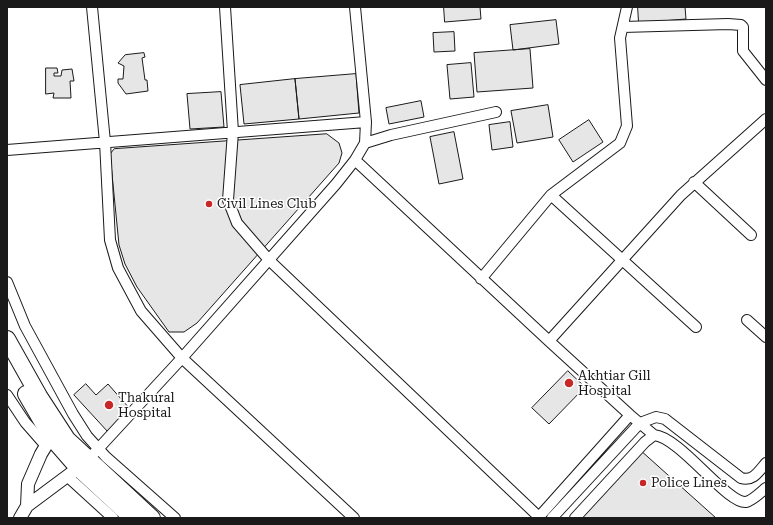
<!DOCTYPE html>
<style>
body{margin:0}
#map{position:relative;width:773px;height:525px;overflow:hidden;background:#fff;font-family:"Roboto Serif",serif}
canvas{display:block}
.frame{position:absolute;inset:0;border:8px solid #1a1a1a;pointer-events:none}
</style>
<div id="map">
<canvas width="773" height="525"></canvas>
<div class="frame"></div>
</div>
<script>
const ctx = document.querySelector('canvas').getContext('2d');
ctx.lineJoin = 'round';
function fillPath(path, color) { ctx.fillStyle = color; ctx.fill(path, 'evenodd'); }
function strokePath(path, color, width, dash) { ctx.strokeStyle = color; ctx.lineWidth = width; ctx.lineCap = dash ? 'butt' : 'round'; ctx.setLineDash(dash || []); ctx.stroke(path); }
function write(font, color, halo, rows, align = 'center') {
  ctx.font = font + ' "Roboto Serif",serif'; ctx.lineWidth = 3; ctx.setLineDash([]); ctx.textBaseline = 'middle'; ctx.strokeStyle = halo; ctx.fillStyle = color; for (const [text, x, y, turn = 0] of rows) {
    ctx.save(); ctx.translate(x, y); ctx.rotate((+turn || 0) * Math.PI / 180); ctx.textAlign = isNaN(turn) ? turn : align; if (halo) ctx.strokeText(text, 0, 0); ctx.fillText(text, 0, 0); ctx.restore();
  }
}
const building = new Path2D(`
 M444,7H480L481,19L445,22Z
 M638,7H685L686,19L639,23Z
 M556,20L559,44L513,50L510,25Z
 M454,32L455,51L434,52L433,33Z
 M530,49L533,88L477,92L474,53Z
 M144,53L145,57L142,58L145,80H147L148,91L126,94L118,83V79H123L124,66L118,63L125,55Z
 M471,63L474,97L450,99L447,65Z
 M46,68H57L58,73H54V76H61L62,70L72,69L74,81H70L71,98H53L54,93L46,94Z
 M356,74L359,113L299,119L295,79Z
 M295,79L299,119L244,124L240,85Z
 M221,92L224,127L190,129L187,94Z
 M421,101L424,117L389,124L386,108Z
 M548,105L553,137L517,143L511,111Z
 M589,120L603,142L573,162L559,140Z
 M510,122L513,147L492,150L489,125Z
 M454,132L463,179L439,184L430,137Z
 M327,134L339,143L342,153L339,163L197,323L184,332H169L137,287L125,264L119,245L110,154L114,149Z
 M568,371L585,387L549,424L532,408Z
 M86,384L96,395L108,384L130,409L108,432L74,395Z
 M639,449L716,518H577Z`);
const minor = new Path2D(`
 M92,7L105,142L110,240L118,268L141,311L182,358L354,518
 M225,7L233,132L228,200L237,223L269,260L539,517
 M623,27L728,24L741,25L743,27V51L766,80
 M365,143L391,135L496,112
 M7,150L366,122
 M355,160L549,341L630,415L654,435
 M694,182L751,235
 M551,195L696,327
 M481,279L551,195L620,143L627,126L620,38L627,7
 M7,282L25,326L73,414L87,436L106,457L175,518
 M747,320L766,337
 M549,341L681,195L766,119
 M7,395L25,422L46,446
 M86,462L182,358L336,184L355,160L365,143L366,122L355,7
 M67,476L113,518
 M538,518L630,415
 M552,518L640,423L656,417L665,419L741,478C753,482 759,471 766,463
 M575,518L645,442L654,435C680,437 727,504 746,502C752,501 761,492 766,488`);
const tertiary = new Path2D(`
 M27,506L28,484L41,454L55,431
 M20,518L27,506L78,468`);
const trunk = new Path2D(`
 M7,339L39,396L67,439L152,518
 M26,394L51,437L78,468L132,518`);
const markers = [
 [209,204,4,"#c62828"],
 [569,383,5,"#c62828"],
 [109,405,5,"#c62828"],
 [643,483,4,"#c62828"]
];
const poiNames = [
 ["Civil Lines Club",217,204],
 ["Akhtiar Gill",578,376],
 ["Hospital",578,391],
 ["Thakural",118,398],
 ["Hospital",118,413],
 ["Police Lines",651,483]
];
fillPath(building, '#e6e6e6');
strokePath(building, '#1a1a1a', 1);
strokePath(minor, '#1a1a1a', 12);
strokePath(tertiary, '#1a1a1a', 14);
strokePath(trunk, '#1a1a1a', 18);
strokePath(minor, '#fff', 10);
strokePath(tertiary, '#fff', 12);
strokePath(trunk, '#fff', 16);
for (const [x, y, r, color] of markers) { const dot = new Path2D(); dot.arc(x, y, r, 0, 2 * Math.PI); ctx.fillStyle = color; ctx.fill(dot); strokePath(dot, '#fff', 1.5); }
write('13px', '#1a1a1a', '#fff', poiNames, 'left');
</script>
